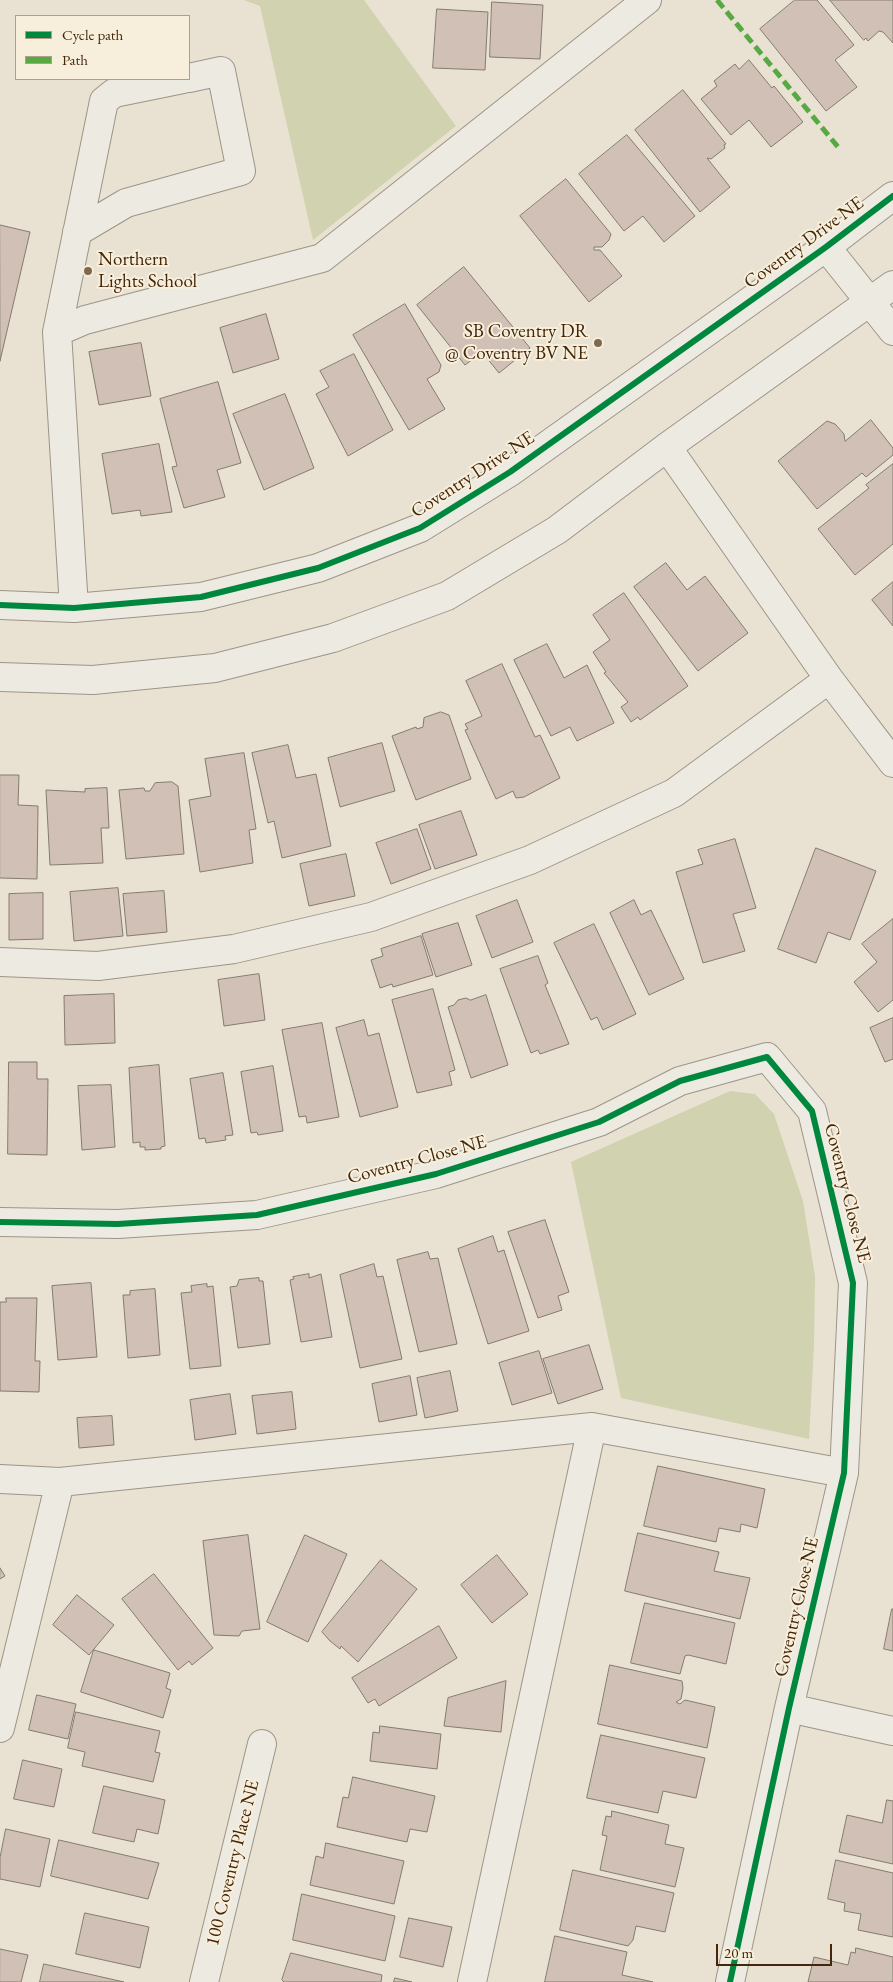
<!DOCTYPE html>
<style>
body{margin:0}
#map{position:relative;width:893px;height:1982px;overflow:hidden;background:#e9e2d2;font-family:"EB Garamond",serif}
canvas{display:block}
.legend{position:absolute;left:15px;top:15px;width:175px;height:65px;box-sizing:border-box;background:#f7efdb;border:1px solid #af9f88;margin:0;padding:6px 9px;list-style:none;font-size:15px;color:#44260b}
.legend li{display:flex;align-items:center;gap:10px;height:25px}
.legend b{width:25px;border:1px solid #af9f88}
.scale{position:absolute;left:716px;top:1944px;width:116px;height:22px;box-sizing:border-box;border:2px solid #44260b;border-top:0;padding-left:6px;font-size:15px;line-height:18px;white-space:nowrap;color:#44260b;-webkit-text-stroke:4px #f7efdb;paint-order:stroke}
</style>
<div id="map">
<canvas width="893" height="1982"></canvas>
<ul class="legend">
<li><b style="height:6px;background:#00873e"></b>Cycle path</li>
<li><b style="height:6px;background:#56aa41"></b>Path</li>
</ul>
<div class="scale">20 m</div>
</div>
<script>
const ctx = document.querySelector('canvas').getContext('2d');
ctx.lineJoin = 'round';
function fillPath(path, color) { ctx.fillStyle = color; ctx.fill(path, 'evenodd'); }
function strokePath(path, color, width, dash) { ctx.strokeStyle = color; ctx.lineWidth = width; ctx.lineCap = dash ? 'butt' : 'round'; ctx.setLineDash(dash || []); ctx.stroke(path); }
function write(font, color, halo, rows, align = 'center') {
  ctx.font = font + ' "EB Garamond",serif'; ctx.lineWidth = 4; ctx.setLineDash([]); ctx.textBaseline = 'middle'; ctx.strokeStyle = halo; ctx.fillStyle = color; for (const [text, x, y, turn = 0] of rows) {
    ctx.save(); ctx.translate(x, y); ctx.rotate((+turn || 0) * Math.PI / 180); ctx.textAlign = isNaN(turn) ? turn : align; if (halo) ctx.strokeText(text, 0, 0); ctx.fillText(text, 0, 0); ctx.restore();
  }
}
const green = new Path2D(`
 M244,0H364L456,126L313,240L260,6Z
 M730,1091L755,1094L774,1114L803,1201L815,1276L814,1345L809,1439L621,1398L571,1162Z`);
const building = new Path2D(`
 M795,0H817L854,45L835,60L857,87L826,111L760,29Z
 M830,0H893V43L883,32L879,31L868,41L866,38L864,40Z
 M492,2L543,5L540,59L490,57Z
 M437,9L488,12L485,70L433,68Z
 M749,60L772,88L774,86L803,122L771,147L749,120L731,135L701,99L717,86L714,81L735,64L739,69Z
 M683,90L726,144L724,145L725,148L711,159L707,158L730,187L700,212L635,130Z
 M627,135L695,216L664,242L643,216L624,231L579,174Z
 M566,179L611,234L609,240L602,247H594V250H600L622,276L589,302L520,216Z
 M0,225L30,232L0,361Z
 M464,267L530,348L499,373L482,352L465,365L417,305Z
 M405,304L441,365L439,372L427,379L445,409L409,430L353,335Z
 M266,314L279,359L233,373L220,328Z
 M141,343L151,396L99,405L89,352Z
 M354,354L393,430L348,456L316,394L329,387L320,371Z
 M218,382L241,463L217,470L225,497L184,508L172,467L177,466L160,399Z
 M285,394L314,468L264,490L233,414Z
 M871,420L893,448V455L866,477L862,473L817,509L778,461L827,421L835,424L844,434L845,441Z
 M159,444L172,512L141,516L140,510L112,514L102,454Z
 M893,464V544L855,575L818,529L869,488L866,485Z
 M666,563L687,590L705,576L748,633L698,671L634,587Z
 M893,582V626L872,600Z
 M624,593L688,686L640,720L638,717L631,722L621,707L628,702L604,673L606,672L593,652L610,640L593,615Z
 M547,644L564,678L587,665L614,723L577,741L570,727L551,736L514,660Z
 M502,664L535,737L540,735L560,778L524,797L516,798L513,791L496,799L465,730L468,729L465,724L482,716L466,681Z
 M441,712L449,715L471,779L416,800L392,736L416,727L417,729L423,727L424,718Z
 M382,743L395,791L340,807L328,758Z
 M288,745L296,778L316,774L331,846L282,858L274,821L268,823L252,753Z
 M244,753L256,829L249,830L253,863L200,872L189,800L211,796L205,759Z
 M0,775H19L18,805L38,806L37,879L0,878Z
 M172,782L178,786L184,854L126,859L119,790L144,788L145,791H150L155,783Z
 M107,788L109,828H101L103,863L50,865L46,790L85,792V789Z
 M461,811L477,855L435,869L419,825Z
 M417,829L431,869L391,884L376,843Z
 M735,839L756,908L733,914L745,951L703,963L676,872L703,864L698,850Z
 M816,848L876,871L850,940L828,932L816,963L778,949Z
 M346,854L355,896L309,906L300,864Z
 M118,888L123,936L74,941L70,892Z
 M164,891L167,932L127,936L123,894Z
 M43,893V939L9,940V894Z
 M517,900L533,942L492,958L476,916Z
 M634,900L641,915L651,910L684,979L649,995L610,913Z
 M893,919V1000L878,1012L854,982L877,962L862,944Z
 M458,923L472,965L436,977L422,934Z
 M594,924L636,1014L603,1030L597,1017L591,1020L554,943Z
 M421,936L433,975L393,987L392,984L380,988L371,960L383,956L381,949Z
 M538,956L548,983L545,985L569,1044L540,1054L538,1050L531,1053L500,969Z
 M259,974L265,1020L224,1026L218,980Z
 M433,989L455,1070L449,1072L452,1085L417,1093L392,1000Z
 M114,994L115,1043L65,1045L64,996Z
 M486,995L508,1065L471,1078L448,1007L454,1005L458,1000L466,998L470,1000Z
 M893,1018V1059L885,1062L870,1028Z
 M364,1020L368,1036L379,1033L398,1107L360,1117L336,1028Z
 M322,1023L339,1117L307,1123L306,1116L299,1117L282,1030Z
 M9,1062H37V1079H48L47,1155L8,1154Z
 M159,1065L165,1146L161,1147V1149L145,1150V1147H140V1142L133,1143L129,1068Z
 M273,1066L283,1131L258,1135L257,1132L251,1133L241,1072Z
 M223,1073L233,1135L225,1136L226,1140L206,1143L205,1138L199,1139L190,1079Z
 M111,1085L115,1147L82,1150L78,1086Z
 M545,1220L569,1292L558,1296L562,1310L538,1318L508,1232Z
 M493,1236L498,1252L504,1250L529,1331L488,1344L458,1249Z
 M428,1252L430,1259L438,1258L457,1344L419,1352L397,1260Z
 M374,1264L377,1277L383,1276L402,1359L360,1368L340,1275Z
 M309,1274V1278L321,1274L332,1337L301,1342L290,1280L294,1279L293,1277Z
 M259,1278V1281H263L270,1344L238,1348L230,1287L237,1286L239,1280Z
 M91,1283L97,1357L58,1360L52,1286Z
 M207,1284V1287L213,1286L221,1366L190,1369L181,1293L192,1292L191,1286Z
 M155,1289L160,1355L128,1358L123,1295H130V1291Z
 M6,1298H37L35,1361H40L39,1392L0,1391V1302H6Z
 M589,1345L603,1389L558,1404L543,1359Z
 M539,1351L552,1393L512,1405L499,1363Z
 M450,1371L458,1411L425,1418L417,1378Z
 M410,1376L417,1415L379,1422L372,1384Z
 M292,1392L296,1429L257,1434L252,1396Z
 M230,1394L236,1434L195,1440L190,1400Z
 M112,1416L114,1445L79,1448L77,1418Z
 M658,1466L765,1489L757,1528L741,1524L740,1532L719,1528L716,1542L644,1526Z
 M638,1533L719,1552L714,1571L750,1578L740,1619L625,1591Z
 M248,1535L260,1629L242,1631L239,1636L214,1635L203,1541Z
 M305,1535L347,1554L308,1642L267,1622Z
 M497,1555L528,1594L492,1623L461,1585Z
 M381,1560L417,1589L358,1662L341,1646L340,1649L330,1641L322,1632Z
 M0,1568L5,1576L0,1579Z
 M154,1574L213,1648L192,1665L189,1661L178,1670L122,1599Z
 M77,1595L114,1625L89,1655L53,1625Z
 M645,1603L735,1623L726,1664L688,1655L685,1656L680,1674L631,1663Z
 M892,1609H893V1651L884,1649Z
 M439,1626L457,1658L379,1706L375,1699L368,1703L352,1678Z
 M94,1650L170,1673L166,1688L171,1690L163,1718L81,1692Z
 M610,1665L682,1681L683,1688L681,1699L676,1702L680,1704L685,1700L715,1707L707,1748L598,1724Z
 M506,1681L501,1732L444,1726L448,1698Z
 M37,1695L76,1704L68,1739L29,1730Z
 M76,1712L160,1731L155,1752L160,1753L153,1782L82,1766L85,1752L68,1748Z
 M380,1726L441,1734L437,1769L370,1761L373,1732L379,1733Z
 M601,1735L705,1758L696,1798L663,1791L658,1813L587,1798Z
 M23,1760L62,1769L54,1807L14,1799Z
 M353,1777L435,1796L427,1832L410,1829L407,1842L337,1827L343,1797L348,1798Z
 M104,1786L165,1800L158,1834L137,1829L134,1842L93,1833Z
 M887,1800L893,1801V1864L839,1852L847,1815L882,1823Z
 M612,1811L669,1825L665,1844L684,1848L675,1887L600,1870L607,1836L602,1835L606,1816L611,1817Z
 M6,1829L50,1839L40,1887L0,1879V1858Z
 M59,1840L159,1863L148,1899L51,1876Z
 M326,1843L404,1861L394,1904L310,1885L316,1856L323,1858Z
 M836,1860L893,1873V1937L858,1930L861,1914L844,1911L845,1903L828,1899Z
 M573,1870L674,1893L665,1932L636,1926L633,1940L628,1946L560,1930Z
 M302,1894L395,1916L385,1961L293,1940Z
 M85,1913L149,1927L140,1968L76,1954Z
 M409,1918L452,1927L443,1967L400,1957Z
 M555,1936L627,1952L622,1975L653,1982H545Z
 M856,1948L893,1957V1982H808L814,1957L848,1965L851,1952L855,1953Z
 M0,1949L28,1955L21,1982H0Z
 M291,1953L382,1975L381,1982H284L282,1980Z
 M44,1964L124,1982H40Z
 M395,1978L412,1982H394Z`);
const minor = new Path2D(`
 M77,232L126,203L241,171L221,71L189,78
 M826,247L893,331
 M57,332L104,101L114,93L183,79
 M667,447L829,679L893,763
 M0,605L74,608L201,597L318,568L420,528L510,472L826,247L893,196
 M74,608L57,332L85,320L322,258L647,0
 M0,677L93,680L215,668L333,638L447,596L557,530L667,447L893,285
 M0,962L98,966L234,949L371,917L530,860L674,793L829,679
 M0,1222L118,1224L257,1215L436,1174L599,1122L680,1081L767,1057L812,1111L853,1283L844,1473L789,1708L730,1982
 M0,1479L60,1482L592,1427L844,1473
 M789,1708L893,1731
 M0,1728L60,1482
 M204,1982L262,1744
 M472,1982L592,1427`);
const quiet = new Path2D(`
 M717,0L838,147`);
const cycleway = new Path2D(`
 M0,605L74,608L201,597L318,568L420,528L510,472L826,247L893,196
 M0,1222L118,1224L257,1215L436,1174L599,1122L680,1081L767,1057L812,1111L853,1283L844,1473L789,1708L730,1982`);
const markers = [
 [88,271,5,"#7e6851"],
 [598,343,5,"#7e6851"]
];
const streetNames = [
 ["Coventry Drive NE",804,243,-36],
 ["Coventry Drive NE",473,475,-33],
 ["Coventry Close NE",417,1160,-15],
 ["Coventry Close NE",847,1193,76],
 ["Coventry Close NE",797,1607,-77],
 ["100 Coventry Place NE",233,1863,-76]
];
const poiNames = [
 ["Northern",98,260],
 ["Lights School",98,282],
 ["SB Coventry DR",588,332,"right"],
 ["@ Coventry BV NE",588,354,"right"]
];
fillPath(green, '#d1d2b0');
fillPath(building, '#d0c0b5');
strokePath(building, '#847b6f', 1);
strokePath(minor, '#9d9488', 30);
strokePath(minor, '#edeae1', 28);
strokePath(quiet, '#56aa41', 5, [10, 5]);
strokePath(cycleway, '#00873e', 6);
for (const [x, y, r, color] of markers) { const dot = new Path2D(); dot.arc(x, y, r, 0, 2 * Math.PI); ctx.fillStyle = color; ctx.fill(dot); strokePath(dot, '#f7efdb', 2); }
write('19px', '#44260b', '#f7efdb', streetNames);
write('19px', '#44260b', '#f7efdb', poiNames, 'left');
</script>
